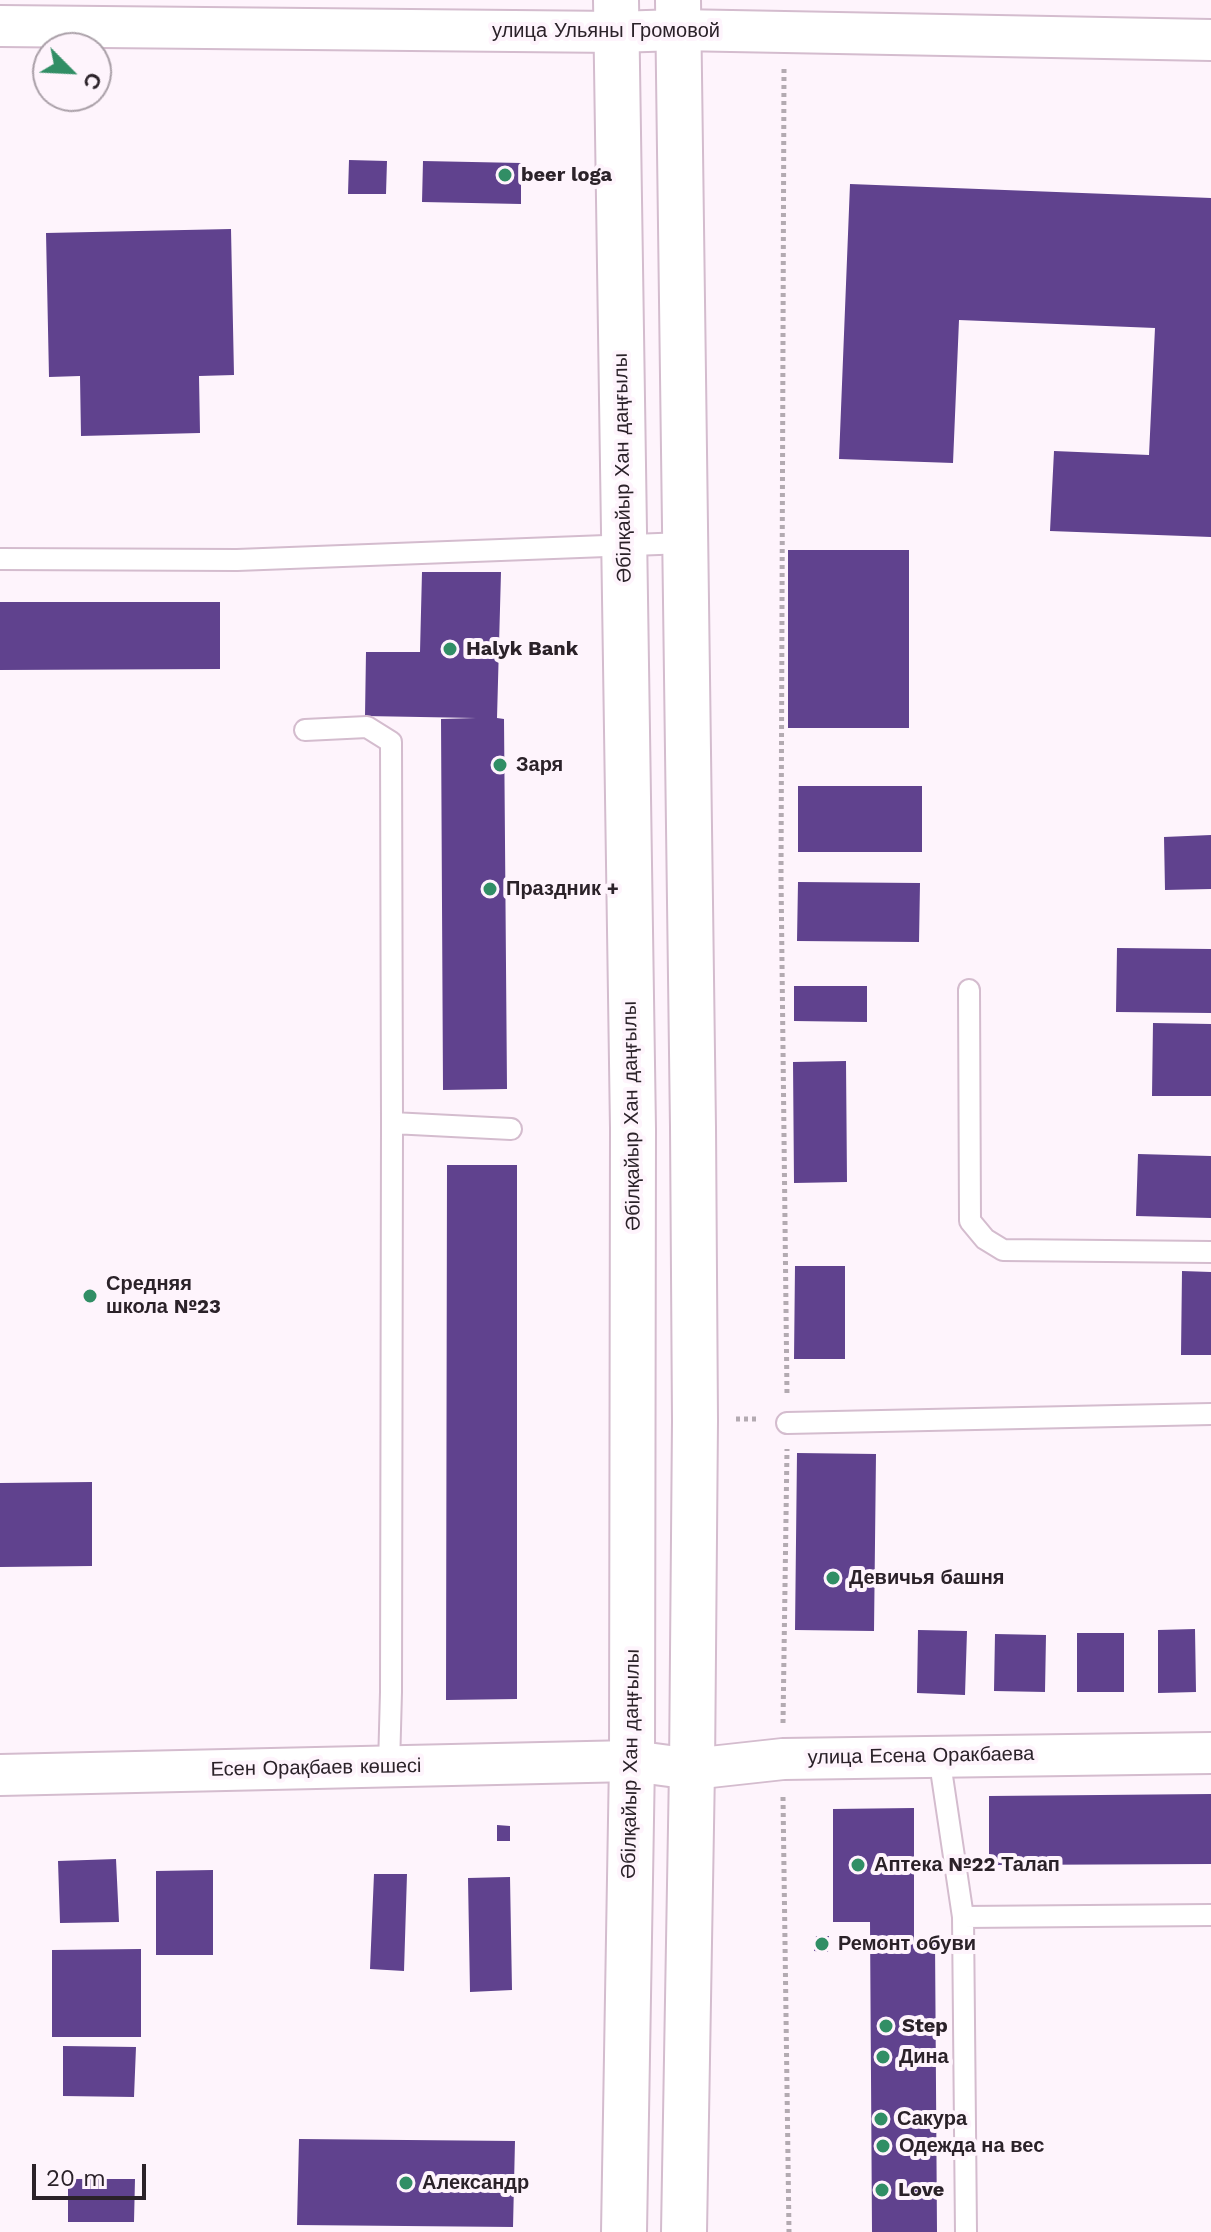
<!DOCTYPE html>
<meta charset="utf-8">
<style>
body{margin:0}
#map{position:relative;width:1211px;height:2232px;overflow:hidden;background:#fef4fc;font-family:"Work Sans",sans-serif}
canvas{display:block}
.north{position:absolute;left:32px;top:32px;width:80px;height:80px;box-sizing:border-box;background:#fef4fc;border:2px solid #aaa0a8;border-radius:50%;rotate:114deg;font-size:22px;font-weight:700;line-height:32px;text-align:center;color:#2b2229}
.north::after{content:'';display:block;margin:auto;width:28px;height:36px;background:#318e65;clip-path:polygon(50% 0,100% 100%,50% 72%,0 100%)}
.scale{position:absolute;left:32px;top:2164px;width:114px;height:36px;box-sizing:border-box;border:4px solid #2b2229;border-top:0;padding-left:10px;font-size:24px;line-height:28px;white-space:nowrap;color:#2b2229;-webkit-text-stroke:6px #fef4fc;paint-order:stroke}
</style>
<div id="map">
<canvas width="1211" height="2232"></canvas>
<div class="north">С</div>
<div class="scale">20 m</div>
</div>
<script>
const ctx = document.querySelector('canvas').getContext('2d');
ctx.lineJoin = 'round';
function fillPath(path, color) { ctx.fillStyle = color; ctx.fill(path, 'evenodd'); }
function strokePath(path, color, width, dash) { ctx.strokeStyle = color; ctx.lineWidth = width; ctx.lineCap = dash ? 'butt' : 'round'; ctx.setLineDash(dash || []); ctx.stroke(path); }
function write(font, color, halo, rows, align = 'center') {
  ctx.font = font + ' "Work Sans",sans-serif'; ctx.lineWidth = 8; ctx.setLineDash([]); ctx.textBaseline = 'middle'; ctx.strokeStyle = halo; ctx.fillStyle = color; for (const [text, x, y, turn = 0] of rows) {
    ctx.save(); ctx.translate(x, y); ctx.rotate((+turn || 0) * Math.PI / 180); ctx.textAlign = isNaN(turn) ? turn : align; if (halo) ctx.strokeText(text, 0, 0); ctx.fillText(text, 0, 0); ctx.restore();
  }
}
const building = new Path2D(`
 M349,160L387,161L386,194H348Z
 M423,161L521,163V204L422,202Z
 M850,184L1211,198V537L1050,531L1054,451L1149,455L1155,328L959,320L953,463L839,459Z
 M231,229L234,375L199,376L200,433L81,436L80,376L49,377L46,233Z
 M788,550H909V728H788Z
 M422,572H501L497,718L504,719L507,1089L443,1090L441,719L476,718L365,716L366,652H420Z
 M0,602H220V669L0,670Z
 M798,786H922V852H798Z
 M1211,835V889L1165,890L1164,837Z
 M798,882L920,883L919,942L797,941Z
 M1117,948L1211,949V1013L1116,1012Z
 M794,986H867V1022L794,1021Z
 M1153,1023L1211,1024V1096H1152Z
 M846,1061L847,1182L794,1183L793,1062Z
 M1138,1154L1211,1156V1218L1136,1216Z
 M447,1165H517V1699L446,1700Z
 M795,1266H845V1359H794Z
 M1182,1271L1211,1272V1355H1181Z
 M797,1453L876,1454L874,1631L795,1630Z
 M92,1482V1566L0,1567V1483Z
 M1195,1629L1196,1692L1158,1693V1630Z
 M918,1630L967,1631L965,1695L917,1693Z
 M1077,1633H1124V1692H1077Z
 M995,1634L1046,1635L1045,1692L994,1691Z
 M1211,1794V1864L989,1865V1796Z
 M914,1808V1941L935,1940L937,2232H872L870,1922H833V1809Z
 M497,1825L510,1826V1841H497Z
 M116,1859L119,1922L60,1923L58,1861Z
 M213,1870V1955H156V1871Z
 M374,1874H407L404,1971L370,1969Z
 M510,1877L512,1990L470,1992L468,1878Z
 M816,1936H829L828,1952L814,1951Z
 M141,1949V2037H52V1950Z
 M63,2046L136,2047L134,2097L63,2096Z
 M299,2139L515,2141L513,2227L297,2225Z
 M68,2179H135L134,2222H68Z`);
const path = new Path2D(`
 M784,69L781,876L787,1395
 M736,1419H758
 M783,1723L787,1449
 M783,1797L789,2232`);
const service = new Path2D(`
 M0,559L237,560L685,543
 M305,730L367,727L391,742L392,1123
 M969,990L970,1221L985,1239L1003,1250L1211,1252
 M787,1423L1211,1414
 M939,1756L963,1917L966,2232
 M389,1766L391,1692L392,1123L511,1129
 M963,1917L1211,1915`);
const minor = new Path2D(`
 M0,26L616,32L678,30L1211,40
 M0,1775L632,1761L692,1769L783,1759L1211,1753`);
const primary = new Path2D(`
 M616,0L633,1128L632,1761L624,2232
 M678,0L693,1127L695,1421L692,1769L684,2232`);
const markers = [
 [505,175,8,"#318e65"],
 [450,649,8,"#318e65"],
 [500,765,8,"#318e65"],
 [490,889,8,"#318e65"],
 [90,1296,8,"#318e65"],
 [833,1578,8,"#318e65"],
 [858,1865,8,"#318e65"],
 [822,1944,8,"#318e65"],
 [886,2026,8,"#318e65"],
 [883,2057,8,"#318e65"],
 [881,2119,8,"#318e65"],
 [883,2146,8,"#318e65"],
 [406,2183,8,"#318e65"],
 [882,2190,8,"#318e65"]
];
const streetNames = [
 ["улица Ульяны Громовой",606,31],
 ["Әбілқайыр Хан даңғылы",623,468,-91],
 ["Әбілқайыр Хан даңғылы",632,1116,-91],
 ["улица Есена Оракбаева",921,1756,-1],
 ["Әбілқайыр Хан даңғылы",631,1764,-89],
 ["Есен Орақбаев көшесі",316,1768,-1]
];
const poiNames = [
 ["beer loga",521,175],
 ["Halyk Bank",466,649],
 ["Заря",516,765],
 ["Праздник +",506,889],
 ["Средняя",106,1284],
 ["школа №23",106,1307],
 ["Девичья башня",849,1578],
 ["Аптека №22 Талап",874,1865],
 ["Ремонт обуви",838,1944],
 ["Step",902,2026],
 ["Дина",899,2057],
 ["Сакура",897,2119],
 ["Одежда на вес",899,2146],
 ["Александр",422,2183],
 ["Love",898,2190]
];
fillPath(building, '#60428e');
strokePath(service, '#d4bcce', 24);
strokePath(minor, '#d4bcce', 44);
strokePath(primary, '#d4bcce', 48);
strokePath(path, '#b3aab1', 5, [4, 4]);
strokePath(service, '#fff', 20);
strokePath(minor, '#fff', 40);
strokePath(primary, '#fff', 44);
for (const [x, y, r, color] of markers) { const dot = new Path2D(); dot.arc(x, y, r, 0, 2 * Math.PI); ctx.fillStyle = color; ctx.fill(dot); strokePath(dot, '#fef4fc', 3); }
write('20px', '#2b2229', '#fef4fc', streetNames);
write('bold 20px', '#2b2229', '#fef4fc', poiNames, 'left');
</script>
